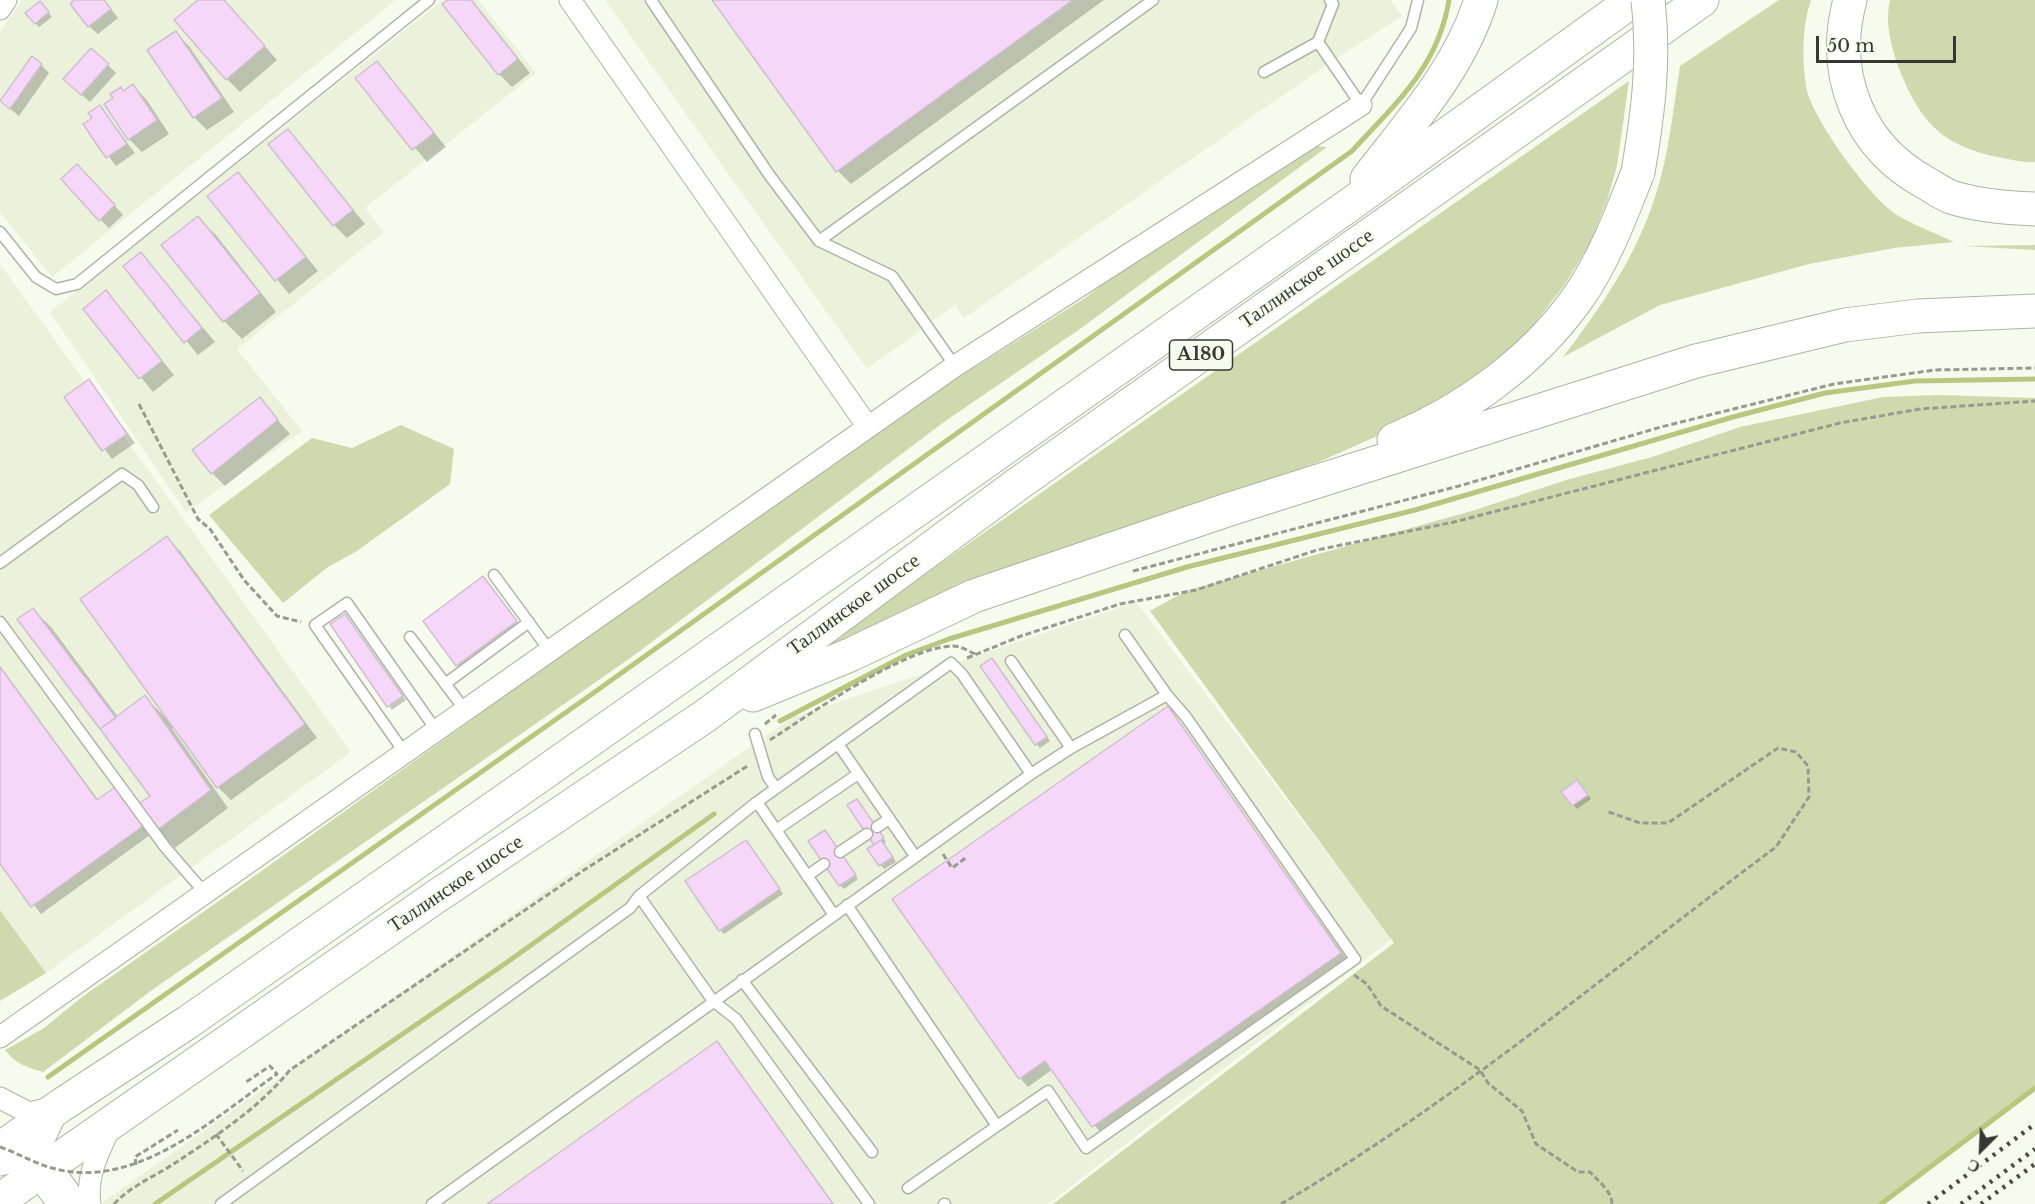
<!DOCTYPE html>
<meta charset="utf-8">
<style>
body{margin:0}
#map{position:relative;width:2035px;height:1204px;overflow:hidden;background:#f7fbed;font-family:"Libre Baskerville",serif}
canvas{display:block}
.north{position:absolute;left:1951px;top:1120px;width:60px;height:60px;-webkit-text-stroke:4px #f7fbed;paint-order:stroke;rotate:204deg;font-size:16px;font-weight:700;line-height:24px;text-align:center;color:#373833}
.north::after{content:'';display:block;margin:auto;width:21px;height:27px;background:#373833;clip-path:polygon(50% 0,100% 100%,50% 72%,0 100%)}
.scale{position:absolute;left:1816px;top:36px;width:140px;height:27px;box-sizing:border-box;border:3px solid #373833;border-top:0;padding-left:8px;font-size:18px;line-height:21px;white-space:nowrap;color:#373833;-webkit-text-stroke:4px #f7fbed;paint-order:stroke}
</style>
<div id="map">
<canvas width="2035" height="1204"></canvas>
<div class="north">С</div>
<div class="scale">50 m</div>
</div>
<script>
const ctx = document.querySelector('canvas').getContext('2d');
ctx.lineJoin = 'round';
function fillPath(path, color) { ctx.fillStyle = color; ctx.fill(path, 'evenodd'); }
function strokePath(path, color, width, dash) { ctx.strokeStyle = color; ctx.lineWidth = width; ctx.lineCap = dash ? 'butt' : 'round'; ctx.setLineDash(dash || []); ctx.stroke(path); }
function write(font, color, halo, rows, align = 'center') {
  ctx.font = font + ' "Libre Baskerville",serif'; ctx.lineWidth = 5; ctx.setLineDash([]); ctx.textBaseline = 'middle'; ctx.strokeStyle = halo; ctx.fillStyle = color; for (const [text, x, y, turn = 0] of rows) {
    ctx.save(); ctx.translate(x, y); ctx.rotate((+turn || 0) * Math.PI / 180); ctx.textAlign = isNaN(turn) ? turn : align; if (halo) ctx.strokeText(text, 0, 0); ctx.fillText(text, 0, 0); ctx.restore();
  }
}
const built = new Path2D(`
 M22,0H396L52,277L0,212V32Z
 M443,0H478L536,73L365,208L384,232L237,349L302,431L186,512L50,312Z
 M605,0H1390L1402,16L1332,61L964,318L955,305L867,369Z
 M0,264L351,752L46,973L0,910Z
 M1136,602L1392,939L1048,1204H100L791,718Z`);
const green = new Path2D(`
 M1779,0H1811C1802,26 1802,58 1806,86C1810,116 1870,198 1897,215C1915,226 1936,233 1954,242L1894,248L1809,264L1660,305L1563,357C1601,307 1636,257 1655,197C1669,155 1673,110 1680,66Z
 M1890,0H2035V162C2025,163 2013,160 2003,158C1941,147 1918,120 1897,63C1890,42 1885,21 1890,0Z
 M1629,81L1617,166L1607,201L1589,245L1563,287L1531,328L1498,361L1409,422L1321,461L808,656Z
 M1313,146L1327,147L1080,329L944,422L629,659L152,990L43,1072C26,1067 16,1064 5,1050L44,1028L82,997L263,870L699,556L948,384L1085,298L1132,261Z
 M2035,245V250L1963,246Z
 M1939,395L2035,398V1088L1884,1204H1053L1394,943L1150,611L1186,591L1475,510L1566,480L1652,457L1740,427L1883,397Z
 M401,425L454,449L450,484L357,551L328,567L283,603L209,515L312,438L352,448Z
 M0,910L46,973L0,1001Z`);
const shadow = new Path2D(`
 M77,0H104L118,18L98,34L89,26Z
 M200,0H224L277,60L240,92L227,79Z
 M450,0H472L530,73L512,87L499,74Z
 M713,0H1104L851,184L838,171Z
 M44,7L52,17L39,27L27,13Z
 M176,33L189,46L234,112L207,130L194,117Z
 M377,63L446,147L427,162L357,78Z
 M41,65L49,73L19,116L1,101Z
 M108,65L116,73L90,102L74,88Z
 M133,86L146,99L169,134L142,152L129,139Z
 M100,107L135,153L116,166L85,125L94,119Z
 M288,131L365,224L347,238L334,225Z
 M86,174L123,215L109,228L100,219Z
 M238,174L318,271L289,294L209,197Z
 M198,218L216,235L276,312L242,339L224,321Z
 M141,254L215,342L198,355L125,266Z
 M106,292L174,375L153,392L85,309Z
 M89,381L135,443L112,459L66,397Z
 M259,399L290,434L225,486L212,473Z
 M167,538L180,551L317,738L231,800L218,787L174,727L172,729L228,808L175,848L157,830L152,796L33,610L51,627L118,717L145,697L166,718Z
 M487,582L519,625L461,669L457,665Z
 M345,616L406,700L392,710L389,706Z
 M996,664L1050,741L1040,748L1036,744Z
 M0,666L99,801L115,789L150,835L41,914L0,861Z
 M1168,708L1349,962L1102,1135L1053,1069L1028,1087L1020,1078Z
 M1581,786L1591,799L1577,809L1563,792Z
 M860,804L886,842L884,844L896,862L884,869L869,849L876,845Z
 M829,836L858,879L844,889L840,885Z
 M746,842L783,894L724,934L720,930Z
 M717,1043L834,1204H489Z`);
const stream = new Path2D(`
 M780,721L906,655L949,639L1187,567L1415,510L1733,417L1825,393L1915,381L2035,379
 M48,1077L592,694L1352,151C1396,103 1438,67 1449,0
 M155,1204L506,963L714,814
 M1881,1204L2035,1088`);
const building = new Path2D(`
 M74,0H104L111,9L88,27L70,4Z
 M198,0H224L265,46L226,80L174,20Z
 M448,0H471L518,59L498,75L442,4Z
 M712,0H1073L836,172Z
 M40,1L49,12L35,24L25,13Z
 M176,31L222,98L193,118L147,50Z
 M91,48L109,64L81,95L63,79Z
 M32,56L42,64L10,109L0,101Z
 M377,61L434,133L412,150L355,78Z
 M133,84L157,120L128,140L104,104L113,98L110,94L121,87L123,91Z
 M100,105L127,144L106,158L83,124L92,118L88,113Z
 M288,129L353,210L333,226L268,144Z
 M77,164L115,205L99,221L61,179Z
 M238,172L306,257L275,281L207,196Z
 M198,216L260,293L223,322L161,245Z
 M141,252L202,328L184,343L123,266Z
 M106,290L162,361L139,379L83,309Z
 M89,379L127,434L102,451L64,397Z
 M260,397L278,420L211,474L192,450Z
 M167,536L305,724L217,788L80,599Z
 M483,576L517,621L456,666L423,621Z
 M33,608L116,718L100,729L17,619Z
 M345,614L403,696L387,707L330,624Z
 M992,658L1047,737L1035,745L980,666Z
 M0,667L97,800L115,787L143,826L31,907L0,864Z
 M145,695L211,790L156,831L137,805L150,796L100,729Z
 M1168,706L1341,953L1092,1127L1045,1061L1019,1079L892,899Z
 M1577,780L1588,795L1572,806L1561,792Z
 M857,799L884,838L874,845L847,805Z
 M825,830L856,875L839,886L808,841Z
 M746,840L780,889L719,931L685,881Z
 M881,840L893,857L879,866L867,849Z
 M717,1041L833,1204H487L629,1103Z`);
const path = new Path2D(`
 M139,404L198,519L210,529L244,580L277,616L301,622
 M1133,571L1459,486L1661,427L1834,384L1935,370L2035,368
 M967,658L1021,636L1120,604L1196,590L1317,550L1454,522L1840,423L1920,409L2035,401
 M765,724L776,715
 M770,740C812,713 905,647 953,646C960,646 969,651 975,654
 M943,854L952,868L967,857
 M1354,975L1367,984L1381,1006L1480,1070L1488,1083L1522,1111L1536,1144L1578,1172H1590C1599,1182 1612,1191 1612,1204
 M216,1134L243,1171
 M136,1165L135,1157L178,1130
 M114,1204C132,1185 154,1177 175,1163C216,1136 259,1108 290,1070L584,870L749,765
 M1281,1204C1456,1101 1613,968 1776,847L1809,797L1808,766L1796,752L1778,748L1668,823H1640L1606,811`);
const lane = new Path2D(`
 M651,0L770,176L819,241L892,276L955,366
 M1318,42L1333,4L1330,0
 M1264,72L1318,42L1361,105L1411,28L1418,0
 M0,232L36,277L56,289L77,284L429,0
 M819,241L1153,0
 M0,563L122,474L138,485L153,507
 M494,575L549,650
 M0,622L165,847L204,892
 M410,637L465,710
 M1011,661L1071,748
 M445,684L529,622
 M755,734L768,777L776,788
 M838,744L915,856
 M404,752L315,625L347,603L436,730
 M757,802L834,915
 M877,827L889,819
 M776,830L858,774
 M840,852L867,834
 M807,876L824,864
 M639,896L713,1001L736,1019L869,1204
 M847,905L997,1126L908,1188
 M742,980L872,1152
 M997,1126L1048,1091L1086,1148L1355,959L1186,717L1167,695L1125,635
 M221,1204L630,908L639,896L757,802L951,663L962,674L1031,774
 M432,1204L1031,774L1071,748L1167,695
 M944,1204H945`);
const street = new Path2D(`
 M570,0L868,427
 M0,9L6,0
 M0,1037L955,366L1361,105
 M0,1098L29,1113L51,1108
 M40,1159L50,1165L78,1204
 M35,1163L37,1175L58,1204
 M0,1165C42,1155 40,1148 57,1111
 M90,1204C86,1177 98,1152 110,1128`);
const primary = new Path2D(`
 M1367,179C1410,123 1460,68 1481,0
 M1394,440C1465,410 1532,362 1577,299C1604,261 1621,215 1638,172
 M753,695L852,654L974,596L1227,510L1696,361L1845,325L1918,316L2035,311
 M0,1149L60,1106L188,1022L511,796L1345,208L1633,0
 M0,1200L434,898L705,716L1015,486L1702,0`);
const highway = new Path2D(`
 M1850,0C1830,74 1858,146 1926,183C1935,188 1944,195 1954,198C1980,206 2007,208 2035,209`);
const rail = new Path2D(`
 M1928,1204L2035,1124
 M1961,1204L2035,1149
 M1981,1204L2035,1164`);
const pathBridge = new Path2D(`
 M0,1147C20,1154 39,1166 60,1170C141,1187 215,1117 277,1074L270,1066L246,1082`);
const primaryBridge = new Path2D(`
 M1638,172C1648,114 1655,59 1648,0`);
const shields = [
 [1201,355,63]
];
const shieldNames = [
 ["A180",1201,355]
];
const streetNames = [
 ["Таллинское шоссе",1307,279,-35],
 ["Таллинское шоссе",854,605,-36],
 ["Таллинское шоссе",456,884,-34]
];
fillPath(built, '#ebf1db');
fillPath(green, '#cedaad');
fillPath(shadow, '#0003');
strokePath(stream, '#b6c880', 5);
fillPath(building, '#f6d7fa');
strokePath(building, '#ccc1cd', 1.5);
strokePath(lane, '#afb3a5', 13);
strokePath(street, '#afb3a5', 23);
strokePath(primary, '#afb3a5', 35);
strokePath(highway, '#afb3a5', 35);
strokePath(path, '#979a90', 3, [6, 3]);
strokePath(lane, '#fff', 10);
strokePath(street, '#fff', 21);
strokePath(primary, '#fff', 33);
strokePath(highway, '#fff', 33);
strokePath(rail, '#4b4c46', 4.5, [3, 6]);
strokePath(primaryBridge, '#afb3a5', 35, []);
strokePath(pathBridge, '#979a90', 3, [6, 3]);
strokePath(primaryBridge, '#fff', 33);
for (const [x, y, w] of shields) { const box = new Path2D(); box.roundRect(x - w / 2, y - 15, w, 30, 4.5); ctx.fillStyle = '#f7fbed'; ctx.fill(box); strokePath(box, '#373833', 1.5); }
write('bold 18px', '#373833', null, shieldNames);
write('20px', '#373833', '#f7fbed', streetNames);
</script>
